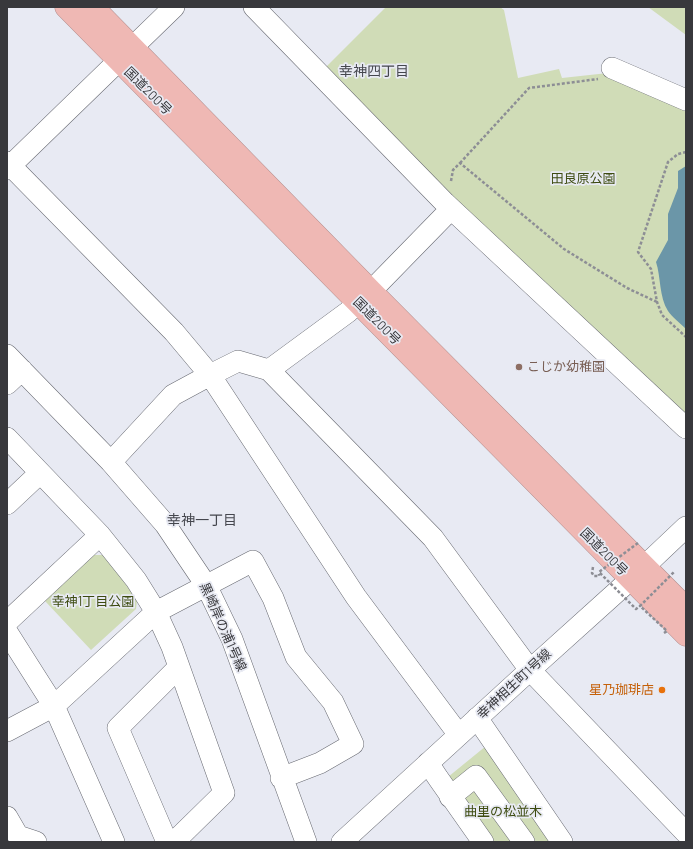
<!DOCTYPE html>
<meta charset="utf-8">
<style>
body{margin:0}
#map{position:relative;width:693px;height:849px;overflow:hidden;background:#e8eaf3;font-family:Barlow,sans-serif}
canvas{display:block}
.frame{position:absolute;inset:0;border:8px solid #38383c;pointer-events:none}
</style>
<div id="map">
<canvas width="693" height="849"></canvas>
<div class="frame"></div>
</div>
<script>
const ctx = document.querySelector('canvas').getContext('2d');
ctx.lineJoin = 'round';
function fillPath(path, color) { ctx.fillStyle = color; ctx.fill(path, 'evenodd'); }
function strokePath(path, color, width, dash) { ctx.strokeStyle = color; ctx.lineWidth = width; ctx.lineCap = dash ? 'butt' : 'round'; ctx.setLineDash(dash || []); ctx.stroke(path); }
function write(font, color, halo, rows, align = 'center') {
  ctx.font = font + ' Barlow,"Noto Sans JP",sans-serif'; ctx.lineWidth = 3.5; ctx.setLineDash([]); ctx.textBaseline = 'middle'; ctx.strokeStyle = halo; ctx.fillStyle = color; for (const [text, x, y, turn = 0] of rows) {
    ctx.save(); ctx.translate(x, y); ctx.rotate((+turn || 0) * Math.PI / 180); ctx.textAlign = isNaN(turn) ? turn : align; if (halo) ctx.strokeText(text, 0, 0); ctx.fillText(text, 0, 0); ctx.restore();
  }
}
const green = new Path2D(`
 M386,7H500L504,10L518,78L559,69L562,78L608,73L686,106V418L472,217L326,67Z
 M648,7H686V35Z
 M94,555H105L137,600L136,609L91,650L45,601Z
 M486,746L554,842H493L448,777Z`);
const water = new Path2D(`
 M686,166V329C680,323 672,317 668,311C659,297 661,277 656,262L668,240V214L678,188V171Z`);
const path = new Path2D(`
 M686,152L678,154L668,162L638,252L651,269L657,302L662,315L686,337
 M460,163L529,88L598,79
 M451,181L453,170L460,163L564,249L627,288L657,302
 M593,567L592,573L594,576H599V574`);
const minor = new Path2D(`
 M254,7L445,203L686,428
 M612,68L686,100
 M7,162L174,332L210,375L356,597L459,735
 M7,169L174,7
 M7,355L111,462L165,524L206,585L232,639L306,842
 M269,370L348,312L371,291L451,209
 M7,384L22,370
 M7,438L100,535L136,580L156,612L172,647L224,793L174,842
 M111,462L173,395L210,375L238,361L269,370L433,538L530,670L686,833
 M7,504L40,473
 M7,622L100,535
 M7,632L54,706L114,842
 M477,718L562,842
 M7,731L54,706L156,612L253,561L273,598L296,657L333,702L353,744L320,763L281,778
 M428,763L438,778L483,842
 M450,797L476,776L524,842
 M7,817L18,836L36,842
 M167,842L118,728L179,667
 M342,842L530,670L631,579L686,527`);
const highway = new Path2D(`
 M66,7L686,635
 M93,7L371,291L686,608`);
const pathBridge = new Path2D(`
 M638,543L599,572L636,609L640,606
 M664,633L667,631L640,606L674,572`);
const markers = [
 [519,367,4,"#8d6e63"],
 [662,690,4,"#e8710a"]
];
const streetNames = [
 ["国道200号",148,91,45],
 ["国道200号",377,321,45],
 ["国道200号",604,552,45],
 ["黒崎岸の浦1号線",223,627,66],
 ["幸神相生町1号線",514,684,-43]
];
const parkNames = [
 ["田良原公園",583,179],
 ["幸神1丁目公園",93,602],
 ["曲里の松並木",503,812]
];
const educationNames = [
 ["こじか幼稚園",527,367]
];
const foodNames = [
 ["星乃珈琲店",654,690]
];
const neighbourhoodNames = [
 ["幸神四丁目",374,71],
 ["幸神一丁目",202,520]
];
fillPath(green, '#d0dcb7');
fillPath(water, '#6b96a8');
strokePath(minor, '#676971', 22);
strokePath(highway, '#af8b8a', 23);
strokePath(path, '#8d8e95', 2.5, [3, 2]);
strokePath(minor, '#fff', 21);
strokePath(highway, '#efb8b4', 22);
strokePath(pathBridge, '#8d8e95', 2.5, [3, 2]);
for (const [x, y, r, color] of markers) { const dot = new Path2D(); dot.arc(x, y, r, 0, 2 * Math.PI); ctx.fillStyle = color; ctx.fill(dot); strokePath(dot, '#e8eaf3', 1.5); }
write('13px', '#38383c', '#e8eaf3', streetNames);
write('13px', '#3d4b10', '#e8eaf3', parkNames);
write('13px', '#785e54', '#e8eaf3', educationNames, 'left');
write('13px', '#c56008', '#e8eaf3', foodNames, 'right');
write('14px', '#45474e', '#e8eaf3', neighbourhoodNames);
</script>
